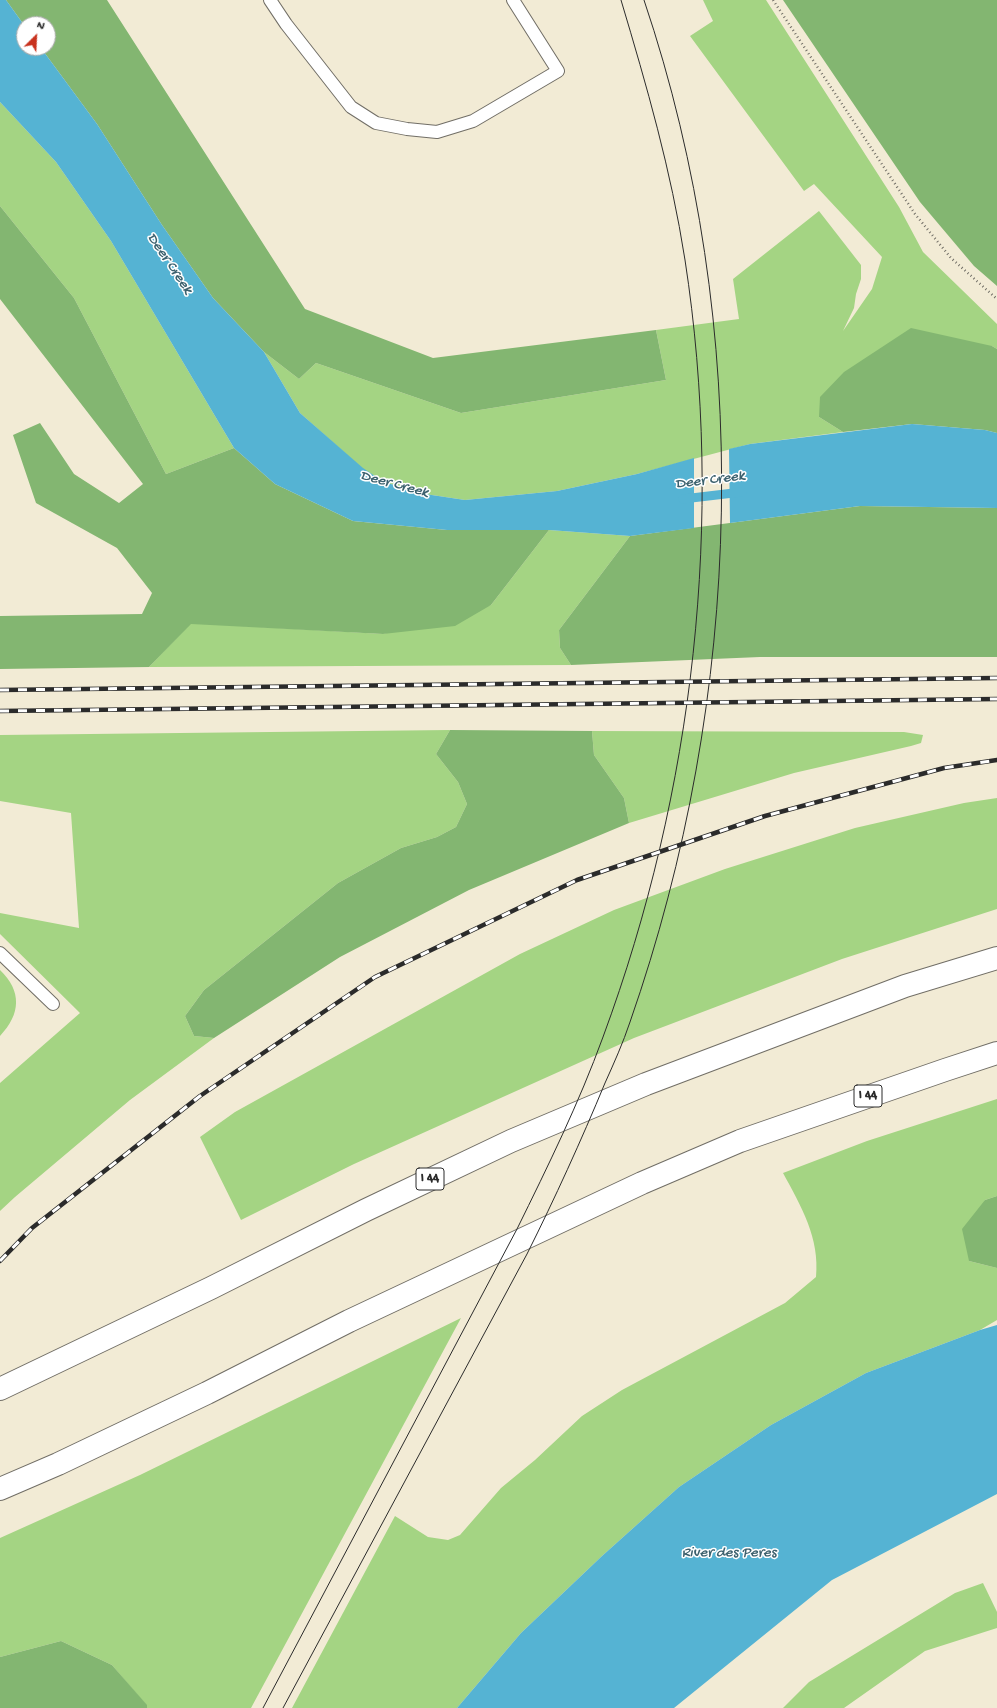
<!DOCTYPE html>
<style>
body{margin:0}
#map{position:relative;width:997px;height:1708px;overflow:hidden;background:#f2ebd5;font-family:"Gochi Hand",sans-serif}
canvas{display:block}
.north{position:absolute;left:16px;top:16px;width:40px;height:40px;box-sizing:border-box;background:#fff;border:1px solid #aaa;border-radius:50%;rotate:24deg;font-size:11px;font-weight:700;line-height:16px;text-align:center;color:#2b2b2b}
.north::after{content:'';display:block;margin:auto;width:14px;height:18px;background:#c8321e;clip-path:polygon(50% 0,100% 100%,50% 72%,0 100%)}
</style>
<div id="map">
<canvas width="997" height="1708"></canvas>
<div class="north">N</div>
</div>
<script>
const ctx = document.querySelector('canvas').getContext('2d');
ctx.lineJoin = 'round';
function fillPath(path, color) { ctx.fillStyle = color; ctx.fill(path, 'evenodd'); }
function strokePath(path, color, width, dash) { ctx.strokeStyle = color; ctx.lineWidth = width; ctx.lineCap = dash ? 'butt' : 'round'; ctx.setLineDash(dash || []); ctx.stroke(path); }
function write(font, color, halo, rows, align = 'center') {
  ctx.font = font + ' "Gochi Hand",sans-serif'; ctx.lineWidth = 3; ctx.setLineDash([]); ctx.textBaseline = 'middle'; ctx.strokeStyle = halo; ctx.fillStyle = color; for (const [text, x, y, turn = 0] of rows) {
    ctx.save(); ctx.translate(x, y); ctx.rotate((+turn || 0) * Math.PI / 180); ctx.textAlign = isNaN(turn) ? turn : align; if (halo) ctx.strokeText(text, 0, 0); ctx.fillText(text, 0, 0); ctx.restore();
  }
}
const green = new Path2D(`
 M703,0H766L899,207L923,252L997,324V349L992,346L819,417L843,432L750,444L637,474L557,491L465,500L425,494L384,482L363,469L300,413L264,352L299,379L316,363L461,413L666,380L656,330L739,319L733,279L819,211L861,265V279L856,294L854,308L843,331L872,289L882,257L814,184L804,191L690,36L713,21Z
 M0,102L56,162L111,241L234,448L166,474L74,298L0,206Z
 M549,530L630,536L559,630L560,648L571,665L149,667L191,623L383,634L491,605Z
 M450,730L436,754L458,782L467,804L456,827L437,837L401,848L338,883L204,990L185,1016L194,1036L214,1038L130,1100L15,1197L0,1211V1083L80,1013L0,934V913L79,928L71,813L0,801V735Z
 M592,731L904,732L923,735L921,743L911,746L794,773L629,823L624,798L594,755Z
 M997,798V909L842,959L634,1038L354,1164L241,1220L200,1137L235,1112L520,954L614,910L725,869L855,828L964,803Z
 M0,970C22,991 21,1014 0,1036Z
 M997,1099V1196L985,1200L969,1261L997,1268V1320L980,1330L866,1373L771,1425L679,1487L602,1556L521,1633L457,1708H292L395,1516L428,1537L448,1540L460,1535L501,1488L535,1460L582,1416L622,1390L785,1303L816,1277C820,1238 801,1206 783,1173L867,1141Z
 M461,1318L251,1708H147L146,1705L112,1665L61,1641L0,1657V1538L140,1475Z
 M983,1583L997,1612V1628L925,1651L844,1708H783L809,1682L955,1593Z`);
const forest = new Path2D(`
 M6,0H107L305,309L433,358L656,330L666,380L461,413L316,363L299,379L264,352L213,298L162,225L97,124L41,48H48V24L24,25Z
 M783,0H997V286L974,266L920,202Z
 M0,206L74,298L166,474L234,448L275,484L353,521L447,530H549L491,605L455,626L383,634L191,624L149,667L0,669V616L142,614L152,593L117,548L36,503L13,435L40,423L74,474L119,503L143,484L0,299Z
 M911,328L992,346L997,349V433L985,430L912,424L843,432L819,417L820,397L844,372Z
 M860,506L997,508V657H760L571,665L560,648L559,630L630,536Z
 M450,730L592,731L594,755L624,798L629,823L469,890L340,957L214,1038L194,1036L185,1016L204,990L338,883L401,848L437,837L456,827L467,804L458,782L436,754Z
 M997,1196V1268L969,1261L962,1229L985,1200Z
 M61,1641L112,1665L147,1705V1708H0V1657Z`);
const water = new Path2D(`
 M0,0H6L24,25V48H41L97,124L162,225L213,298L264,352L300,413L363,468L384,482L425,494L465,500L557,491L637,474L694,458V528L630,536L549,530H447L353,521L275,484L234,448L111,241L56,162L0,102Z
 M912,424L985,430L997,433V508L860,506L730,523L729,449L750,444Z
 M997,1325V1494L832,1580L674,1708H457L521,1633L602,1556L679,1487L771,1425L866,1373L980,1330Z`);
const stream = new Path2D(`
 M683,499L742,492`);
const path = new Path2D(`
 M773,0L915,214L951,258L997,299`);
const service = new Path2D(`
 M270,0L286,24L351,107L376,123L407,129L437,132L473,121L558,71L513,0
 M0,953L53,1004`);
const motorway = new Path2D(`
 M0,1389L211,1288L366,1210L511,1141L646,1084L905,986L997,958
 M0,1489L58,1464L207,1393L349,1321L642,1183L740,1141L945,1070L997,1053`);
const tram = new Path2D(`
 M263,1708L517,1229C548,1166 579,1103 603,1037C694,791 725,519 685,260C671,170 647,87 621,0
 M283,1708L527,1254C555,1198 581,1141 605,1083C614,1063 623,1043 630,1022C744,696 755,329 644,0`);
const rail = new Path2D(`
 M0,690L997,678
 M0,711L997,699
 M0,1261L32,1228L200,1096L375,977L577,880L765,816L944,768L997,760`);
const shields = [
 [868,1096,28],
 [430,1179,28]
];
const shieldNames = [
 ["I 44",868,1096],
 ["I 44",430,1179]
];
const waterNames = [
 ["Deer Creek",169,264,56],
 ["Deer Creek",710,481,-7],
 ["Deer Creek",394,485,15],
 ["River des Peres",729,1554]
];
fillPath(green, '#a4d483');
fillPath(forest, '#83b671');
fillPath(water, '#55b3d3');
strokePath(stream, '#55b3d3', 9);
strokePath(service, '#716e66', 14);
strokePath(motorway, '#716e66', 24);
strokePath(path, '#716e66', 2.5, [1, 3]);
strokePath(service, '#fff', 12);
strokePath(motorway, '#fff', 22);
strokePath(tram, '#2b2b2b', 1);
strokePath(rail, '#2b2b2b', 4.5);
strokePath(rail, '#fff', 3, [9]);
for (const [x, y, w] of shields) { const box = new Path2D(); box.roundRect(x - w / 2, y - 11, w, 22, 3); ctx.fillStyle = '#fff'; ctx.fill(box); strokePath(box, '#2b2b2b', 1); }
write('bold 13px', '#2b2b2b', null, shieldNames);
write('italic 15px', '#3c616e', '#fff', waterNames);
</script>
